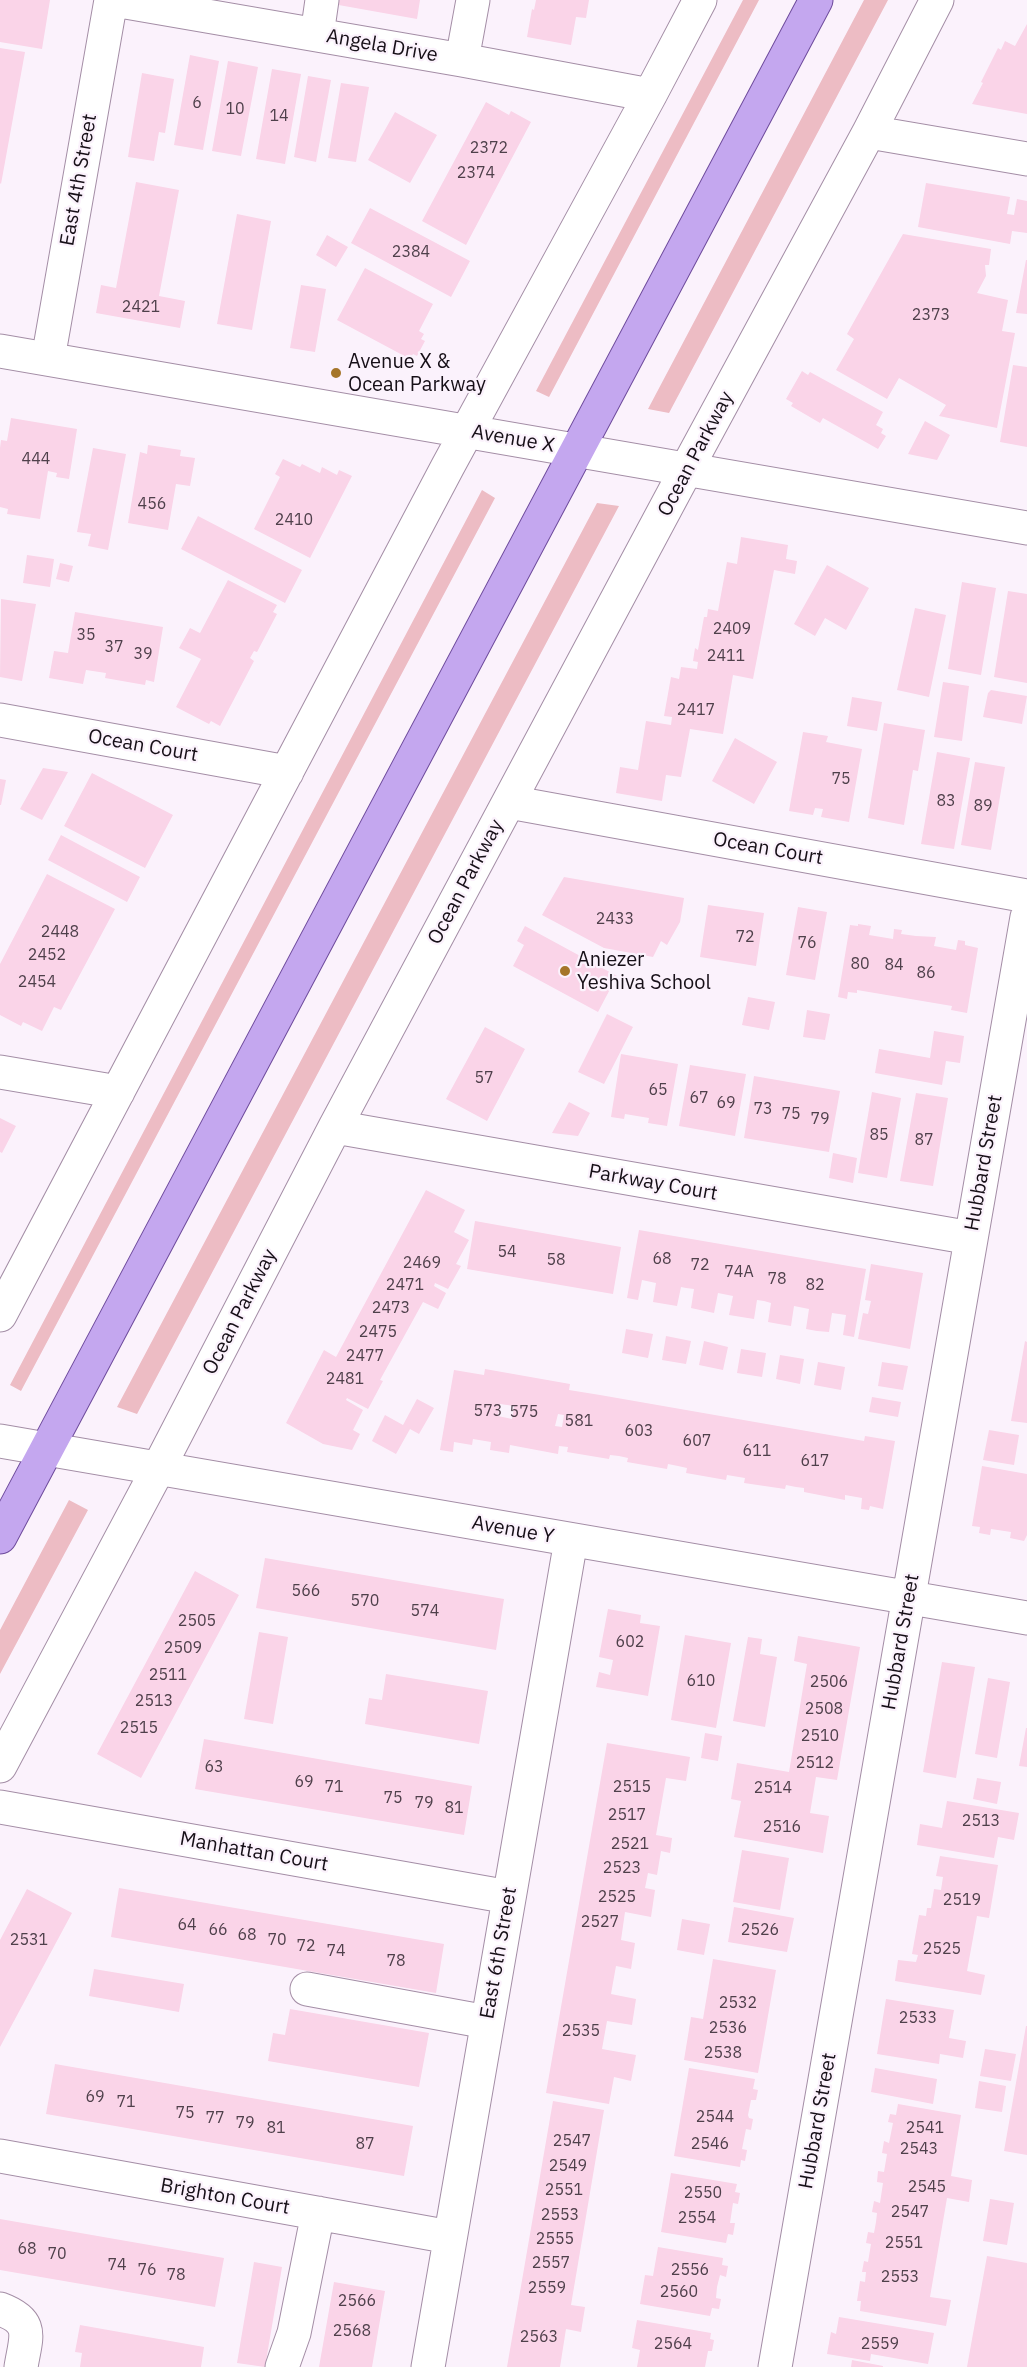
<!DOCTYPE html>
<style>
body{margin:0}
canvas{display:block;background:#fbf2fc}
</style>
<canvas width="1027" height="2367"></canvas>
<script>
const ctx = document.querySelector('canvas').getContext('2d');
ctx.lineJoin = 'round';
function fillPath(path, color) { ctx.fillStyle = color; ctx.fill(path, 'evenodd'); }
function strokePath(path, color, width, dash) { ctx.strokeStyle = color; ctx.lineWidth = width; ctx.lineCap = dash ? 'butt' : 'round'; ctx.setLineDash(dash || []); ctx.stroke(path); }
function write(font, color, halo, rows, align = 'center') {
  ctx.font = font + ' "IBM Plex Sans",sans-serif'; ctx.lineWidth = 4.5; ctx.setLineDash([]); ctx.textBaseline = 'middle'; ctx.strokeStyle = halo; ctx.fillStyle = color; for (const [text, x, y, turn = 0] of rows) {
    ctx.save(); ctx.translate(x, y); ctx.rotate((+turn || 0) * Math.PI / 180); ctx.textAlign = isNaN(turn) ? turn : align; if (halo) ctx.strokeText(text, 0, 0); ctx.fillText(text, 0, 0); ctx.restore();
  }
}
const green = new Path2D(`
 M743,0H759L549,397L536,391Z
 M864,0H888L669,413L648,409Z
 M482,490L495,498L21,1391L10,1385Z
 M597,503L619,506L137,1414L117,1407Z
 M69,1500L88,1510L0,1674V1630Z`);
const building = new Path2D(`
 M0,0H50L42,49L0,42Z
 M334,0H420L417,19L333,4Z
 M536,0H589L586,18L576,17L571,45L527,37L532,9L534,10Z
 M1027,24V114L972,104L983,83L981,82L998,48L1001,50L1005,41L1015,46Z
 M0,48L25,52L1,184L0,183Z
 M190,55L219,61L203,150L174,145Z
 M228,61L258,67L241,156L212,151Z
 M272,69L301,74L285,164L256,159Z
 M142,73L174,79L165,133L159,132L154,161L128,157Z
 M308,76L331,80L316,162L294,157Z
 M341,83L369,87L356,162L328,158Z
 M486,102L509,115L511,111L531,122L466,245L422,221Z
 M395,112L437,135L410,183L368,160Z
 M136,182L179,190L159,296L185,301L180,328L96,313L101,285L116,288Z
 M926,183L1010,197L1007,214L1014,215L1017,199L1027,201V233L1012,231L1010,244L918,227Z
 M370,208L470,261L451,297L351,243Z
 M237,214L271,221L252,330L217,324Z
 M903,234L991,249L989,265H985L986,276L977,293L1008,300L1002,331L1015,333L997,428L939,416L946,405L899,378L887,399L836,370L854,339L847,334Z
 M327,235L348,247L336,267L316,255Z
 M1026,260H1027V314L1016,313Z
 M365,268L433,304L419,331L424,334L421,339L425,341L417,356L413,354L410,359L337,320Z
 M301,285L326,289L315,352L290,348Z
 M1013,365L1027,367V447L1000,442Z
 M802,371L808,375L810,372L883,412L876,425L883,429L881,433L886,436L878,449L823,418L820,423L791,406L793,403L786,399Z
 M11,418L77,429L69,479L56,477L57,473L48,471L40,519L7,514L8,509L0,507V448L1,440L7,441Z
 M925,421L950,435L937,460L908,454Z
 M148,445L181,450L180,456L195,458L190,486L176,484L168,530L128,523L140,452L147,454Z
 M93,448L126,454L108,550L88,546L91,534L77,532Z
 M283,459L300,467L302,464L320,473L322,467L337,475L339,470L352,476L310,558L254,529L280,477L275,474Z
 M198,516L302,570L285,603L181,549Z
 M741,537L788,545L786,559L797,561L795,574L774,570L753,679L733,675L723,734L690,729L681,777L666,775L662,801L616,793L620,767L638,770L646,721L671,725L672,717L664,716L671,677L679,679L681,667L697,669L698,662L693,661L695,648L698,650L704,617H707L708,609L718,611L727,562L737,564Z
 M27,555L54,559L50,587L23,583Z
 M60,563L73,566L69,582L56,579Z
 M827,565L869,588L846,630L825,618L815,636L794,624Z
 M228,580L277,605L273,612L277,614L257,652L254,651L250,658L254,661L220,726L211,721L209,724L176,707L201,659L179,648L190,628L200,633Z
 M962,582L996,588L981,675L948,669Z
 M1008,591L1027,594V683L994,677Z
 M1,599L36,604L22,681L0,677Z
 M915,608L946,615L929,697L897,690Z
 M75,612L163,627L154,682L146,680L145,685L105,678L106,673L86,670L83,684L49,678L54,651L68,653Z
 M943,682L969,686L962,741L934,737Z
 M991,690L1027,696L1022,724L983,717L988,693Z
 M852,697L882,702L877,731L847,726Z
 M884,723L925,730L918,771L913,770L904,825L868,818Z
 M803,732L828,736L826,742L862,749L849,822L821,817L823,809L815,808L813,815L789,811Z
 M735,738L777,762L754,804L712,781Z
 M937,752L970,758L954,849L921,844Z
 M975,762L1005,767L991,850L961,845Z
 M43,768L68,772L42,820L20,809Z
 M92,773L173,815L145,868L64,826Z
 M0,779L6,780L1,805H0Z
 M61,835L140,877L127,902L48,860Z
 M47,874L115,909L61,1010L54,1007L42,1031L23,1022L21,1026L0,1015V964Z
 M564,877L684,898L680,922L667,945L661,941L653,957L604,948L542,915Z
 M708,905L764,913L756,966L700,957Z
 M798,907L827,912L815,980L786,975Z
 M858,924L871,926L869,935L893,939L894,929L902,930L901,934L916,936L936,937L934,946L956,950L958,940L965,941V945L978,948L967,1013L951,1010L952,1006L857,990V993L848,992L847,999L838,997L850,925L858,926Z
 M525,926L617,976L598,1012L513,966L524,945L517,941Z
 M748,997L775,1002L769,1030L742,1025Z
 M807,1010L830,1014L825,1040L803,1037Z
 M607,1014L633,1027L604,1084L578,1072Z
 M485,1027L525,1049L487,1121L446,1099Z
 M934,1031L964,1036L960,1063L946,1061L942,1085L875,1073L879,1049L930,1058Z
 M621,1054L678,1064L667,1126L648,1123L649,1118L625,1114L624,1119L611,1117Z
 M690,1065L746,1074L735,1136L679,1126Z
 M754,1076L840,1091L829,1152L744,1138Z
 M872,1092L901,1098L887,1178L858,1173Z
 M916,1093L948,1098L933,1186L900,1181Z
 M569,1102L590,1113L578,1136L552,1133Z
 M0,1118L16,1126L2,1153L0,1152Z
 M833,1153L857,1158L853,1183L829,1178Z
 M426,1190L465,1210L454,1232L469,1240L456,1264L461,1266L448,1289L435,1283L434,1286L446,1293L438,1309L423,1302L380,1380L383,1381L368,1409L347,1398L346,1400L363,1410L353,1430L360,1434L352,1450L323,1444L286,1423L324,1350L336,1357Z
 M475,1221L621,1247L613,1294L467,1269Z
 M639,1230L866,1269L854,1337L843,1335L846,1315L832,1313L829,1332L817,1331L806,1329L809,1309L794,1306L791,1326L779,1324L768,1322L771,1303L764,1301L757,1300L754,1319L729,1315L733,1296L718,1293L714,1313L691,1308L694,1289L686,1288L681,1287L677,1306L653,1302L656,1283L642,1280L638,1300L627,1298Z
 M871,1264L923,1273L910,1349L858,1339L863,1313L868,1314L871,1301L865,1300Z
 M626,1329L653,1334L648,1358L622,1353Z
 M666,1336L691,1341L686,1364L662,1360Z
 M704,1341L728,1347L723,1370L699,1365Z
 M1025,1341L1027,1342V1423L1011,1421Z
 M741,1349L766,1353L762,1377L737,1373Z
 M780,1355L804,1359L800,1384L776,1379Z
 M818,1362L845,1367L841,1390L814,1385Z
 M882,1362L908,1366L903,1390L878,1386Z
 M485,1369L570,1384L569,1390L600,1395L864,1441L865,1436L895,1441L883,1509L870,1506L869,1510L861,1509L862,1498L845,1495V1500L804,1492V1488L796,1487L786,1485L785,1489L744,1483L745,1478L727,1475L726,1480L686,1473L687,1468L678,1466L668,1464L667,1469L627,1462L628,1458L619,1456L610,1455L609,1459L567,1452L568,1447L559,1446L558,1454L510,1445L509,1453L490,1450L491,1442L473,1439L472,1445L454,1442L453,1452L440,1450L454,1370L484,1375ZM500,1404L514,1406L512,1419L498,1416ZM558,1414L564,1415L562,1427L555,1426Z
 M872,1397L901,1402L898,1417L869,1412Z
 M417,1399L434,1408L419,1434L410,1429L396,1454L372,1441L385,1415L403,1425Z
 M989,1430L1019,1435L1014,1465L983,1460Z
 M982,1466L1027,1474V1535L1024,1541L1010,1538L1011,1532L991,1529L990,1535L979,1533L980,1527L972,1526Z
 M265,1558L504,1599L496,1650L256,1608Z
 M195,1571L239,1595L141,1778L97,1754Z
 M608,1609L641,1615L640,1623L660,1626L648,1696L596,1687L599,1672L610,1675L613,1660L599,1657Z
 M259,1632L288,1637L273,1724L244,1719Z
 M685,1635L731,1643L716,1728L671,1720Z
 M798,1636L860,1647L837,1780L816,1777L810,1813L829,1816L823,1853L734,1837L741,1801L731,1799L737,1763L789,1772L807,1664L794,1661Z
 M748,1637L762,1639L760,1654L777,1657L765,1727L733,1721Z
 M942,1662L975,1667L956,1778L923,1772Z
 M386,1674L488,1691L479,1744L365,1724L369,1698L382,1700Z
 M988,1678L1010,1682L997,1758L975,1754Z
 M1026,1728H1027V1767L1019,1766Z
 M705,1733L722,1736L718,1761L701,1758Z
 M204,1739L472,1786L464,1835L195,1789Z
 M607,1743L690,1757L686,1781L666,1778L656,1835L672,1838L670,1853L661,1851L657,1875L648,1873L645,1888L655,1890L651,1917L625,1912L621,1940L635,1943L631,1969L616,1966L611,1994L636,1999L632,2025L607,2021L602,2049L636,2055L631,2081L614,2077L609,2104L546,2093Z
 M977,1778L1001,1782L997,1804L973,1799Z
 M947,1801L1019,1813L1014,1840L998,1837L994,1858L917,1845L920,1824L942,1828Z
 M742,1850L789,1858L780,1910L733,1902Z
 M940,1856L998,1865L989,1918L977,1916L967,1971L985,1975L981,1995L895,1981L898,1960L916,1962L918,1955L912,1954L919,1915L926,1916L927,1908H931L934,1889L941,1890L943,1877L936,1876Z
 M119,1888L444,1944L436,1993L111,1937Z
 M27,1889L72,1913L0,2047V1940Z
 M734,1907L794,1918L787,1952L728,1942Z
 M682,1919L710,1924L704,1955L677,1950Z
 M713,1959L776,1970L758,2073L684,2060L691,2017L703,2019Z
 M94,1969L184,1984L179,2012L89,1996Z
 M886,1999L954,2010L949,2038L966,2041L963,2058L940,2054L939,2064L877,2054Z
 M290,2009L429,2033L419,2087L268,2061L273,2033L285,2035Z
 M1026,2026H1027V2155L1004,2151Z
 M985,2049L1016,2054L1011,2081L980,2076Z
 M55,2064L413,2126L404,2176L46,2114Z
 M689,2068L755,2079L753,2089L758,2090L756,2100H751L748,2115L749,2118L753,2119L751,2130L746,2129L742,2149L747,2150L745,2161L741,2160L740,2167L674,2156Z
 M875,2068L937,2079L933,2104L871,2092Z
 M979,2081L1006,2086L1002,2112L975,2108Z
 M553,2101L604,2110L571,2305L585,2307L581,2332L566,2329L560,2367H507Z
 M898,2104L961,2115L951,2176L972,2180L969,2202L947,2198L930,2297L951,2300L946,2326L860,2311L861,2301H857L860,2281L865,2282L866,2272H862L864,2261L868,2262L871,2244L866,2243L868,2232L874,2233L876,2222L877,2213L872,2212L874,2201L880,2203L883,2183L877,2182L878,2171L884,2172L887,2154L882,2153L884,2141L889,2143L893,2123L888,2122L890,2114L896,2115Z
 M671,2173L737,2184L735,2192L740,2193L738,2204L733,2203L730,2223H735L733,2235L728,2234L726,2243L661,2232Z
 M990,2199L1014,2203L1007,2245L983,2241Z
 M0,2219L224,2258L215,2307L0,2270Z
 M658,2247L723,2258L722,2265L728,2266L726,2277L720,2275L717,2287L716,2298L721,2299L719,2309L712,2308L710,2316L640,2304L645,2275L653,2276Z
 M987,2256L1027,2263V2367H967Z
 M254,2262L282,2267L265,2367L237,2363Z
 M334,2282L385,2291L372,2367H319Z
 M839,2317L934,2333L928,2364L871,2354L870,2361L827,2354L831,2332L836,2334Z
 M637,2320L711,2333L710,2339L714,2340L712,2351H708L705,2367H637L640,2350L632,2348Z
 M80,2325L204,2347L201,2367H80L82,2353L75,2352Z
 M852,2360L883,2366V2367H851Z`);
const minor = new Path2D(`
 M114,0L462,60L650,95
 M317,35L322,0
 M462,60L473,0
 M869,132L1027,159
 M0,351L1027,528
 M48,359L111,0
 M0,720L287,772
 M509,802L1027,896
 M0,1072L118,1092
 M335,1127L971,1238
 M0,1315L448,466L650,95L700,0
 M0,1441L1027,1618
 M0,1766L158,1469L335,1127L686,470L869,132L937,0
 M0,1807L509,1897
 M307,1989L487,2022
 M0,2156L450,2237
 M0,2309C35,2322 26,2336 21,2367
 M282,2367L294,2333L318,2213
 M428,2367L571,1540
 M775,2367L1027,917`);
const major = new Path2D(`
 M0,1537L816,0`);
const markers = [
 [336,373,6,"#a57529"],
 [565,971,6,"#a57529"]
];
const numberNames = [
 ["6",197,103],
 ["10",235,109],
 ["14",279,116],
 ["2372",489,148],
 ["2374",476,173],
 ["2384",411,252],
 ["2421",141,307],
 ["2373",931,315],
 ["444",36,459],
 ["456",152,504],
 ["2410",294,520],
 ["2409",732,629],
 ["35",86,635],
 ["37",114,647],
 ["39",143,654],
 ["2411",726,656],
 ["2417",696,710],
 ["75",841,779],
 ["83",946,801],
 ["89",983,806],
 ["2433",615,919],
 ["2448",60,932],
 ["72",745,937],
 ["76",807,943],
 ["2452",47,955],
 ["80",860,964],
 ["84",894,965],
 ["86",926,973],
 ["2454",37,982],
 ["57",484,1078],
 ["65",658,1090],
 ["67",699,1098],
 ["69",726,1103],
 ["73",763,1109],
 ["75",791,1114],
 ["79",820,1119],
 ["85",879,1135],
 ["87",924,1140],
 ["54",507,1252],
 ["68",662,1259],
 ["58",556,1260],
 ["2469",422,1263],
 ["72",700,1265],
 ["74A",739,1272],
 ["78",777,1279],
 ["2471",405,1285],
 ["82",815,1285],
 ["2473",391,1308],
 ["2475",378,1332],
 ["2477",365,1356],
 ["2481",345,1379],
 ["573",488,1411],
 ["575",524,1412],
 ["581",579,1421],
 ["603",639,1431],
 ["607",697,1441],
 ["611",757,1451],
 ["617",815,1461],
 ["566",306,1591],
 ["570",365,1601],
 ["574",425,1611],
 ["2505",197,1621],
 ["602",630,1642],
 ["2509",183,1648],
 ["2511",168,1675],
 ["610",701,1681],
 ["2506",829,1682],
 ["2513",154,1701],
 ["2508",824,1709],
 ["2515",139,1728],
 ["2510",820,1736],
 ["2512",815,1763],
 ["63",214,1767],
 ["69",304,1782],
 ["71",334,1787],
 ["2515",632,1787],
 ["2514",773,1788],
 ["75",393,1798],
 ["79",424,1803],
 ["81",454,1808],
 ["2517",627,1815],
 ["2513",981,1821],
 ["2516",782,1827],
 ["2521",630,1844],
 ["2523",622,1868],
 ["2525",617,1897],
 ["2519",962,1900],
 ["2527",600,1922],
 ["64",187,1925],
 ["66",218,1930],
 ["2526",760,1930],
 ["68",247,1935],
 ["2531",29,1940],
 ["70",277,1940],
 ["72",306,1946],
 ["2525",942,1949],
 ["74",336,1951],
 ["78",396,1961],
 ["2532",738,2003],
 ["2533",918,2018],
 ["2536",728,2028],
 ["2535",581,2031],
 ["2538",723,2053],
 ["69",95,2097],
 ["71",126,2102],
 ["75",185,2113],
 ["2544",715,2117],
 ["77",215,2118],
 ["79",245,2123],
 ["81",276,2128],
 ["2541",925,2128],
 ["2547",572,2141],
 ["87",365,2144],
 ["2546",710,2144],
 ["2543",919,2149],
 ["2549",568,2166],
 ["2545",927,2187],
 ["2551",564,2190],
 ["2550",703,2193],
 ["2547",910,2212],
 ["2553",560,2215],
 ["2554",697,2218],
 ["2555",555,2239],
 ["2551",904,2243],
 ["68",27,2249],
 ["70",57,2254],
 ["2557",551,2263],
 ["74",117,2265],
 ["76",147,2270],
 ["2556",690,2270],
 ["78",176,2275],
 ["2553",900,2277],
 ["2559",547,2288],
 ["2560",679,2292],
 ["2566",357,2301],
 ["2568",352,2331],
 ["2563",539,2337],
 ["2564",673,2344],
 ["2559",880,2344]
];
const streetNames = [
 ["Angela Drive",382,46,10],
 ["East 4th Street",79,180,-80],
 ["Avenue X",513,439,10],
 ["Ocean Parkway",696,454,-62],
 ["Ocean Court",143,746,10],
 ["Ocean Court",768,849,10],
 ["Ocean Parkway",466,882,-62],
 ["Hubbard Street",984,1163,-80],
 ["Parkway Court",653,1183,10],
 ["Ocean Parkway",240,1312,-63],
 ["Avenue Y",513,1530,10],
 ["Hubbard Street",901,1642,-80],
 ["Manhattan Court",254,1852,10],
 ["East 6th Street",499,1953,-80],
 ["Hubbard Street",818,2121,-80],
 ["Brighton Court",225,2197,10]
];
const poiNames = [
 ["Avenue X &",348,362],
 ["Ocean Parkway",348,385],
 ["Aniezer",577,960],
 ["Yeshiva School",577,983]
];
fillPath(green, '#edbcc4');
fillPath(building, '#fad4e8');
strokePath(minor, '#a48ea6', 35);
strokePath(major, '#6e4b9c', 35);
strokePath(minor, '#fff', 33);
strokePath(major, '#c4a7ef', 33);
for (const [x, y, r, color] of markers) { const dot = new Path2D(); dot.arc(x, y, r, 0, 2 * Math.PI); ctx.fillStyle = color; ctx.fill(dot); strokePath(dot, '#fbf2fc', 2); }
write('16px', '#4f404b', null, numberNames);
write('20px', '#160f17', '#fbf2fc', streetNames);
write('20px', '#160f17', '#fbf2fc', poiNames, 'left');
</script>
